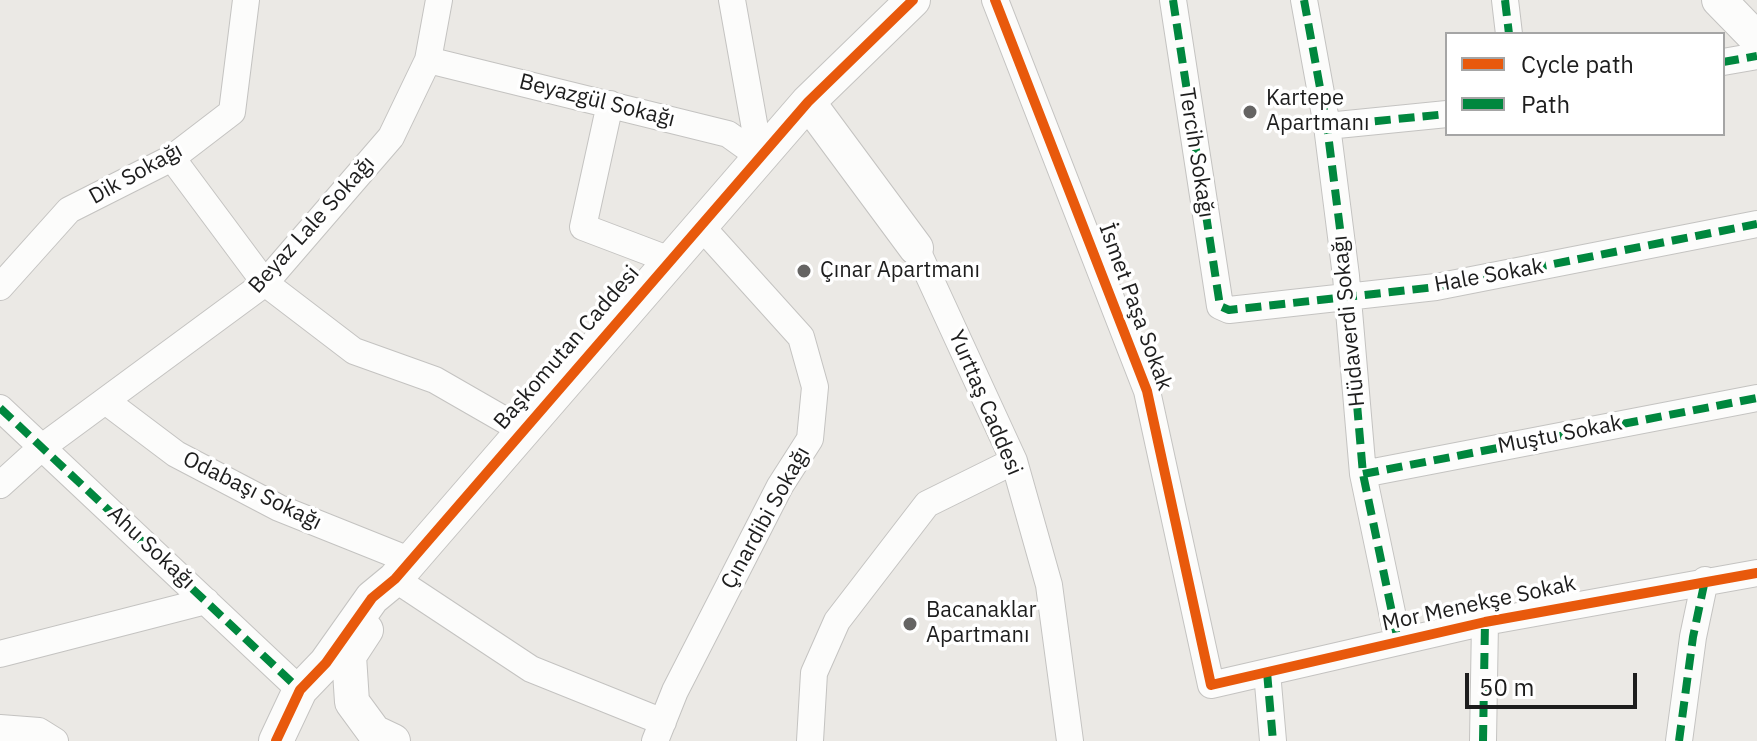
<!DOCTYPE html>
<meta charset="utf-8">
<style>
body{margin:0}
#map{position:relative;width:1757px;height:741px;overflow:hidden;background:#ebe9e5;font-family:"IBM Plex Sans",sans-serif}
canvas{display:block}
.legend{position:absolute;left:1445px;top:32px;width:280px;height:104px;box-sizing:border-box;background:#fff;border:2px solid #a5a5a5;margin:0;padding:10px 14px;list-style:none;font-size:24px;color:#1d1d1d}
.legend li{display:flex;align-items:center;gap:16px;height:40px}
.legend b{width:40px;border:2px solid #a5a5a5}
.scale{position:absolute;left:1465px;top:673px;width:172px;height:36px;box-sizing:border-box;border:4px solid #1d1d1d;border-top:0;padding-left:10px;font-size:24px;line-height:28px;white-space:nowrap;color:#1d1d1d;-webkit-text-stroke:6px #fff;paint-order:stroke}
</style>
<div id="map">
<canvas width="1757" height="741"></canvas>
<ul class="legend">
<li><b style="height:10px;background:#e8590c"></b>Cycle path</li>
<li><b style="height:10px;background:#00873e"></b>Path</li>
</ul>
<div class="scale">50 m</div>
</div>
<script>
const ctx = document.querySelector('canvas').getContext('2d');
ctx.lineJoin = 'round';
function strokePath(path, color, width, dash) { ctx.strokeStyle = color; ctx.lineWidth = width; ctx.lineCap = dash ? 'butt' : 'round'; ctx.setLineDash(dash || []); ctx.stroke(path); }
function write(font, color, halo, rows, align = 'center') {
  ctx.font = font + ' "IBM Plex Sans",sans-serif'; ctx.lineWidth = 7; ctx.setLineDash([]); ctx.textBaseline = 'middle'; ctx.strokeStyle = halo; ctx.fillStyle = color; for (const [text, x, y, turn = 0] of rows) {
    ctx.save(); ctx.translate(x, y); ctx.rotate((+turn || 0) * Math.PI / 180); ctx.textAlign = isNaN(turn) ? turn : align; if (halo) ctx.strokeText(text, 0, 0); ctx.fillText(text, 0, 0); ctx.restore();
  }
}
const minor = new Path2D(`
 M732,0L760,157
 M995,0L1147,391L1211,685L1485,622L1757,573
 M1173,0L1220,306L1229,310L1436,287L1757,224
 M1304,0L1327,126L1346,276L1363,474L1398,641
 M1505,0L1509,34
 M428,60L728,134L760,157
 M1723,62L1757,56
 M610,104L583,227L670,260
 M1327,126L1447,114
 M172,158L265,283L354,351L435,380L522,430
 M916,248L1014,461L1049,585L1070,741
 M0,287L69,210L172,158L232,112L246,0
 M107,402L176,454L279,508L409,560
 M0,408L300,690
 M1363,474L1757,398
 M0,485L41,448L265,283L391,137L428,60L439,0
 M395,579L531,669L663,722
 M0,654L206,601
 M1267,672L1273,741
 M0,728L39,731L55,741
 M655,741L675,691L780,486L810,439L815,387L801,337L700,225
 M810,741L814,673L837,621L927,504L1014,461
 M1483,741L1485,622
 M1679,741L1693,637L1705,580`);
const tertiary = new Path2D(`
 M1719,0L1757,39
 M808,102L916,248
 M366,630L349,656L352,702L374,732L393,741
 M276,741L300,690L326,663L372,598L395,579L808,102L913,0`);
const quiet = new Path2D(`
 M1173,0L1220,306L1229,310L1436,287L1757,224
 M1304,0L1327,126L1346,276L1363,474L1398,641
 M1505,0L1509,34
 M1723,62L1757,56
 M1327,126L1447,114
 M0,408L300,690
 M1363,474L1757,398
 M1267,672L1273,741
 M1483,741L1485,622
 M1679,741L1693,637L1705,580`);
const cycleway = new Path2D(`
 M995,0L1147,391L1211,685L1485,622L1757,573
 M276,741L300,690L326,663L372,598L395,579L808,102L913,0`);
const markers = [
 [1250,112,8,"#656463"],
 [804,271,8,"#656463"],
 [910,624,8,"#656463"]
];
const poiNames = [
 ["Kartepe",1266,99],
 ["Apartmanı",1266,124],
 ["Çınar Apartmanı",820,271],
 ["Bacanaklar",926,611],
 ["Apartmanı",926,636]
];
const streetNames = [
 ["Beyazgül Sokağı",597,101,14],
 ["Tercih Sokağı",1196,153,81],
 ["Dik Sokağı",136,174,-29],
 ["Beyaz Lale Sokağı",312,225,-48],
 ["Hale Sokak",1489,276,-10],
 ["İsmet Paşa Sokak",1135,307,70],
 ["Hüdaverdi Sokağı",1349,321,-96],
 ["Başkomutan Caddesi",567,348,-49],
 ["Yurttaş Caddesi",985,403,67],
 ["Muştu Sokak",1560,435,-11],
 ["Odabaşı Sokağı",252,491,26],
 ["Çınardibi Sokağı",766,518,-61],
 ["Ahu Sokağı",151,548,43],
 ["Mor Menekşe Sokak",1479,604,-12]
];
strokePath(minor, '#c4c3c1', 28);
strokePath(tertiary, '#c4c3c1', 36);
strokePath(minor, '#fcfcfb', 26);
strokePath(tertiary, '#fcfcfb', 34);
strokePath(quiet, '#00873e', 8, [16, 8]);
strokePath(cycleway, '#e8590c', 10);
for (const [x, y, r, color] of markers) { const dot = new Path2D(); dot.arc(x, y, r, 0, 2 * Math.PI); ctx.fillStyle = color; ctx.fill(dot); strokePath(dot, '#fff', 3); }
write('22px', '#1d1d1d', '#fff', poiNames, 'left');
write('22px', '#1d1d1d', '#fff', streetNames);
</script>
